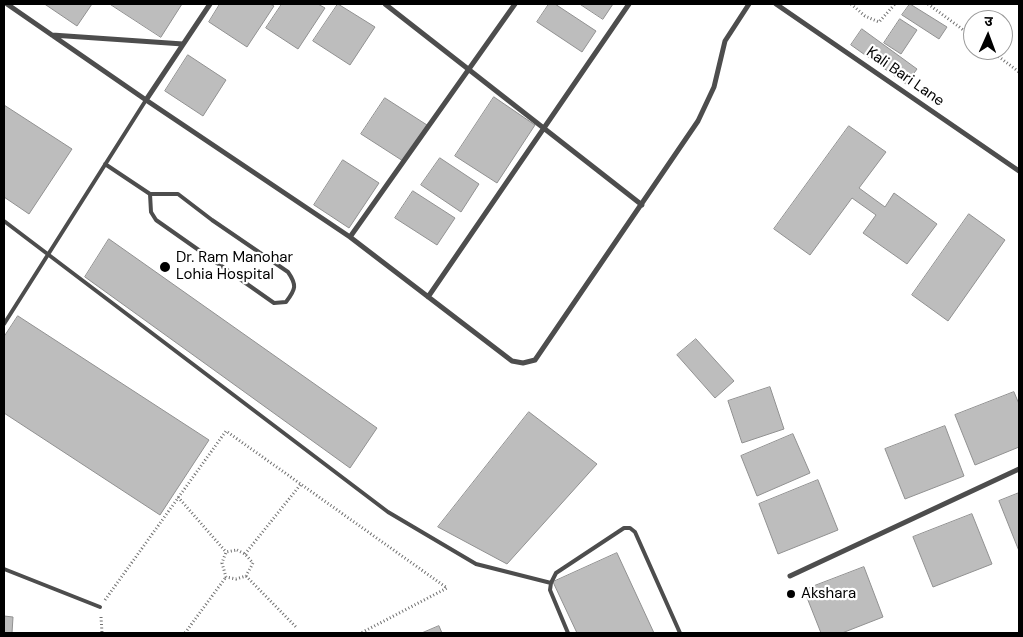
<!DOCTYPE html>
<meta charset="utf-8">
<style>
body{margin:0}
#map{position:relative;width:1023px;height:637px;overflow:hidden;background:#fff;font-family:"DM Sans","Noto Sans Devanagari",sans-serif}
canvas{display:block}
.frame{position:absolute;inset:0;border:5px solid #000;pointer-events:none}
.north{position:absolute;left:963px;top:10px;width:50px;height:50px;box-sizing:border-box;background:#fff;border:1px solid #999;border-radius:50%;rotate:2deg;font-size:14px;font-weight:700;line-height:20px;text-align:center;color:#000}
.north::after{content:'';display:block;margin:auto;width:18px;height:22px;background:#000;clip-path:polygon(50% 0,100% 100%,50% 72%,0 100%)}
</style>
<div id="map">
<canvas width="1023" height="637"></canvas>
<div class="frame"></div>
<div class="north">उ</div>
</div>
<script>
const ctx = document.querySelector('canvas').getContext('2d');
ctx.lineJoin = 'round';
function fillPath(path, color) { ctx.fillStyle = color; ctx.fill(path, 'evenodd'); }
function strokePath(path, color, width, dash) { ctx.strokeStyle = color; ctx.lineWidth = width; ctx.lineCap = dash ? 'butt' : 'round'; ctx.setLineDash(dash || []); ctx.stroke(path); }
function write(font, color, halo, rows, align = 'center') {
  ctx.font = font + ' "DM Sans",sans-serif'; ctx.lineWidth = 4.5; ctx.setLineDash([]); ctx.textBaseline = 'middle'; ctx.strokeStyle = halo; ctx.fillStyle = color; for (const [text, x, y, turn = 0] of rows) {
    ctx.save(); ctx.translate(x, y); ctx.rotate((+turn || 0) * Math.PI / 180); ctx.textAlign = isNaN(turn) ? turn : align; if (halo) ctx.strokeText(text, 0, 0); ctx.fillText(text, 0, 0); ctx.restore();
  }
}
const building = new Path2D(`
 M47,4H92L77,26L46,5Z
 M110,4H182L161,37Z
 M220,4H270L274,6L247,47L209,22Z
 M282,4H318L325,8L298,49L266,28Z
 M338,4L375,27L350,65L313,41Z
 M549,4H555L596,31L582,52L537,22Z
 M580,4H613L603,19Z
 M910,4L947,27L939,39L902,15Z
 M900,19L917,30L901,54L884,43Z
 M862,29L917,69L906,84L851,45Z
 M188,55L226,80L203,116L165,91Z
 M494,97L535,125L497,183L455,156Z
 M385,98L427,125L403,161L361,134Z
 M4,105L72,149L29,214L4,197Z
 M849,126L886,152L859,188L885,207L894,193L937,224L907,264L863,233L876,215L852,198L810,255L774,229Z
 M440,158L479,184L461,212L421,185Z
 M343,160L379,183L349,228L314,205Z
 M413,191L455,218L437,245L395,218Z
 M969,214L1005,240L948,321L912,295Z
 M109,239L377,428L350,468L85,277Z
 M18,316L209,440L160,515L4,413V337Z
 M696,339L734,381L715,398L677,355Z
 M770,387L784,429L742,443L728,401Z
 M1014,392L1019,404V447L975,465L955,415Z
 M529,412L597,464L507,564L438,527Z
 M945,426L964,476L905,499L885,449Z
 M793,434L810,473L757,496L741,456Z
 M818,480L838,530L778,554L759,504Z
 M1019,493V551L999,501Z
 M972,514L992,564L933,587L913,537Z
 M617,553L654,633H577L553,582Z
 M864,567L883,617L842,633H821L804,590Z
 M4,616L13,617L12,633H4Z
 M439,626L442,633H422Z`);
const path = new Path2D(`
 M851,4L865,16L879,22L895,4
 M928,4L973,37
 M990,50L1019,72
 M178,497L226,552
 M237,550L245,554L253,563L246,576L236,579L226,577L222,563L226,552Z
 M245,554L301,484
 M246,576L297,628
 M105,600L226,431L447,588L361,633
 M101,617L102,633
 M185,633L226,577`);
const lane = new Path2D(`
 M105,164L150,194H178L212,220L288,272C297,285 296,289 286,302L274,303L156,220L151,212L150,194
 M4,221L388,512L476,564L551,583
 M4,324L146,100
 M4,569L100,607
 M568,633L550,590L551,583L556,573L624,528H630L635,532L680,633`);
const street = new Path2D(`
 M7,4L146,100L350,237L512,361L523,363L535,360L698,121L714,87L725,41L749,4
 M385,4L642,205
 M776,4L1019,171
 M52,35L183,44
 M146,100L210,4
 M350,237L515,4
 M428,297L629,4
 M790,576L1019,469`);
const markers = [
 [165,267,6,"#000"],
 [791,594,5,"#000"]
];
const streetNames = [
 ["Kali Bari Lane",905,77,35]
];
const poiNames = [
 ["Dr. Ram Manohar",176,258],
 ["Lohia Hospital",176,275],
 ["Akshara",801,594]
];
fillPath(building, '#bdbdbd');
strokePath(building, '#919191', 1);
strokePath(path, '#6f6f6f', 3, [1, 2.5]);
strokePath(lane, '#4d4d4d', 4);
strokePath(street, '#4d4d4d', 5);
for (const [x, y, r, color] of markers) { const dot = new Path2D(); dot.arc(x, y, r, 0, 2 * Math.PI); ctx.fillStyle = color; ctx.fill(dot); strokePath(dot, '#fff', 2); }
write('15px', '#000', '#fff', streetNames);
write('15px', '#000', '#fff', poiNames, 'left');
</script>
